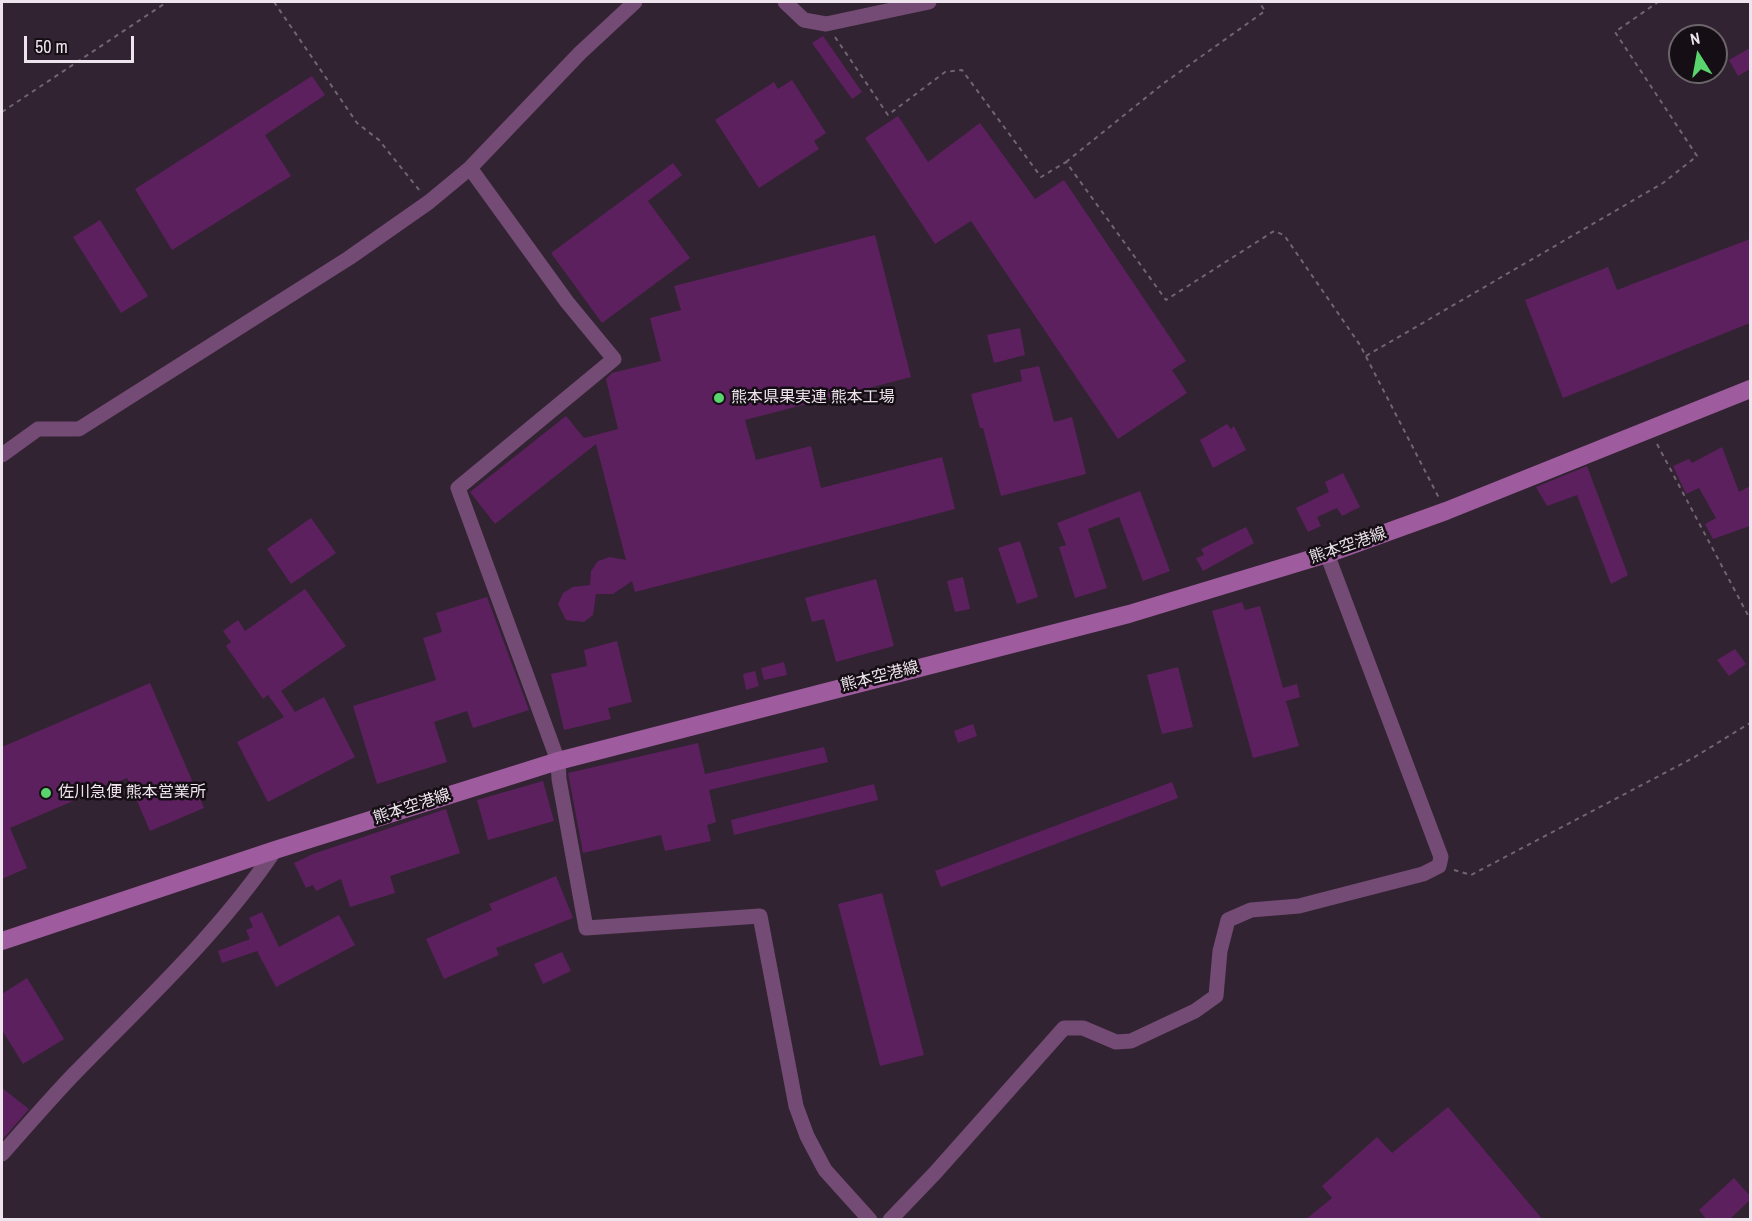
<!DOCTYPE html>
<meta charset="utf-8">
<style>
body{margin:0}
#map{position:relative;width:1752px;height:1221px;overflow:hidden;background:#312331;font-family:"Archivo Narrow",sans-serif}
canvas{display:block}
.frame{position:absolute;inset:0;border:3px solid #eee4ed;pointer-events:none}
.north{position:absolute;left:1668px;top:24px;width:60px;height:60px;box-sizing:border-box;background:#150f15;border:2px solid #6c646b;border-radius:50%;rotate:349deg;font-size:16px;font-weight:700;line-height:24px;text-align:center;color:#eee4ed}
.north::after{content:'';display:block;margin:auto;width:21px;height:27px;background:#5ad56e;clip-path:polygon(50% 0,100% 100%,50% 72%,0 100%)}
.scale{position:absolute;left:24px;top:36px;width:110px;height:27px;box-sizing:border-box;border:3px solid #eee4ed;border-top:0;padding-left:8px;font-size:18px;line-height:21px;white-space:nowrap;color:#eee4ed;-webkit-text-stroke:4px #150f15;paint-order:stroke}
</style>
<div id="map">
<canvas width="1752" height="1221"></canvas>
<div class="frame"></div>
<div class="north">N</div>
<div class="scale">50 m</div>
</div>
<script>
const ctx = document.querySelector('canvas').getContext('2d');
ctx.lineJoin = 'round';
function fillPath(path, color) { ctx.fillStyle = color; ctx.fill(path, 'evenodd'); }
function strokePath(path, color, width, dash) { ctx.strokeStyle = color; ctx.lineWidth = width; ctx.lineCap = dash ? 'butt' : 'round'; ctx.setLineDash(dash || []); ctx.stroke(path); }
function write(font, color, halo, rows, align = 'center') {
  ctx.font = font + ' "Archivo Narrow","Noto Sans JP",sans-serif'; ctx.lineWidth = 5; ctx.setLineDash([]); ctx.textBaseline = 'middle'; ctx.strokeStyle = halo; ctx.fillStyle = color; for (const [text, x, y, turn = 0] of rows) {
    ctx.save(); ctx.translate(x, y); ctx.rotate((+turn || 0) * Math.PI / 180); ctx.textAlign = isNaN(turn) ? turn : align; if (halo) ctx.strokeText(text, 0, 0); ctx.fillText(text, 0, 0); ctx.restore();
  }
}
const building = new Path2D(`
 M823,36L862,92L852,99L812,43Z
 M1750,48V69L1738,76L1729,60Z
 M312,76L325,95L265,135L291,176L172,250L135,189Z
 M792,80L826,133L814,141L819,149L759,188L715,120L774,82L778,89Z
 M898,116L928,162L980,123L1035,199L1064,180L1186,361L1172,370L1187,393L1118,439L971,221L935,244L865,138Z
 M673,163L682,175L648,201L690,258L602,323L551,253Z
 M100,220L148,296L121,313L73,237Z
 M875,235L911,377L745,420L756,460L811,446L821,488L942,457L955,509L635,592L632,581L613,594H596L593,615L584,622L566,620L558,604L563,593L573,587L590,585L591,571L598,561L610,557L626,560L596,444L495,524L470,492L566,416L584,438L618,429L606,379L612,373L661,361L650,318L681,310L674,286Z
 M1750,239V323L1563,398L1525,300L1608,267L1617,290Z
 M1020,328L1025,355L994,363L987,335Z
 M1039,366L1054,422L1072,417L1086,474L1001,496L983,428H980L971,394L1022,381L1020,370Z
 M1227,424L1231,429L1234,426L1246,450L1213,468L1200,440Z
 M1722,447L1739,492L1750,486V526L1713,539L1705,524L1716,518L1699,488L1686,494L1673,466L1689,459L1692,463Z
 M1587,466L1628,575L1611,584L1577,495L1547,506L1536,487Z
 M1343,473L1360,507L1342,516L1337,508L1317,517L1321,526L1308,532L1296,508L1329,492L1325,482Z
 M1140,491L1170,571L1143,581L1119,517L1088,529L1107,588L1075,598L1059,547L1066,545L1057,523Z
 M311,518L336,553L291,584L267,549Z
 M1246,527L1254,543L1203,571L1196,558L1204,555L1201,549Z
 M1020,541L1038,597L1017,604L998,548Z
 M963,577L970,609L955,612L947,581Z
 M876,579L894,646L836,662L824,619L812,622L805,598Z
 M305,589L346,646L281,691L295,712L324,697L355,757L268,802L237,742L284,717L268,695L263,699L226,646L231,642L223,631L238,620L245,631Z
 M487,597L529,710L473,728L467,711L434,722L447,762L377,784L353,706L436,680L423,638L442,632L436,613Z
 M1242,602L1245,610L1260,606L1283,688L1297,684L1300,697L1286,701L1299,746L1253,758L1212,611Z
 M617,641L632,702L608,708L611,719L564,730L551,674L587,666L584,650Z
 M1735,649L1746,664L1729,676L1717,660Z
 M784,662L787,675L764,680L761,668Z
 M1178,667L1193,727L1162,734L1147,675Z
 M755,671L759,686L746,690L743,674Z
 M150,683L204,808L150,831L127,778L10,828L27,868L2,879V747Z
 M973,724L977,736L958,743L954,731Z
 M698,743L705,774L824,747L828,762L709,790L716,822L707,825L711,841L665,851L661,835L583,853L568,773Z
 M543,781L554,821L488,840L477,800Z
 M1172,782L1178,798L941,887L935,871Z
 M874,784L878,800L734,835L731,820Z
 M446,809L460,853L390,876L395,893L350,907L341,879L316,891L313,885L306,888L294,863L313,854Z
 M556,876L573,918L496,948L499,955L444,979L426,939L492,910L489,904Z
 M882,893L924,1055L880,1066L838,904Z
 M262,912L279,947L339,915L355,945L276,987L257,951L222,963L218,951L250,939L246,930L253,927L249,918Z
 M562,952L571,971L543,984L534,964Z
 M27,978L64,1039L23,1064L2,1030V994Z
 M2,1088L29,1109L2,1140Z
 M1448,1107L1543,1220H1305L1332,1198L1322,1186L1377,1137L1392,1153Z
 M1734,1178L1750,1196V1200L1729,1220H1707L1699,1210Z`);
const path = new Path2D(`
 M274,2L357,123L379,140L420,191
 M835,37L888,115L945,72L962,70L1041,177L1066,162L1166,300L1274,231L1284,235L1360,345L1439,498
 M2,112L167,2
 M1066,162L1164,83L1265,11L1259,2
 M1366,356L1663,183L1697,156L1615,32L1658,2
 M1657,444L1750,619
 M1454,870L1471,875L1693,758L1750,723`);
const minor = new Path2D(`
 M785,2L804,20L826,24L929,2
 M470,168L567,302L614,359L458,488L558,761L559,779L586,928L760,916L796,1106L807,1136L825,1170L870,1220
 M2,455L38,429H79L349,258L429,202L470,168L580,53L635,2
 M2,1154C26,1127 50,1099 75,1073C145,1001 219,933 275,850
 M890,1220L935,1173L1064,1028H1083L1116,1042L1131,1041L1195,1011L1216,996L1220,951L1228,920L1251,910L1299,906L1423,874L1439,866L1441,857L1327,554`);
const secondary = new Path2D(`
 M2,941L275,850L558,761L1129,614L1327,554L1446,511L1750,389`);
const markers = [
 [719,398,6,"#5ad56e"],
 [46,793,6,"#5ad56e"]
];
const poiNames = [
 ["熊本県果実連 熊本工場",731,398],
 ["佐川急便 熊本営業所",58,793]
];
const streetNames = [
 ["熊本空港線",1348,546,-19],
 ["熊本空港線",880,677,-14],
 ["熊本空港線",412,807,-18]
];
fillPath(building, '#5d205f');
strokePath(path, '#726572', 2, [4.5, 4.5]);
strokePath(minor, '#744b74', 15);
strokePath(secondary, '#9e5c9e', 18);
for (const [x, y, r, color] of markers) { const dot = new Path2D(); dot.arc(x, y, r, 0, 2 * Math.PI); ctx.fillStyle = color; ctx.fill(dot); strokePath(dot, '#150f15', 2); }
write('16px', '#eee4ed', '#150f15', poiNames, 'left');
write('16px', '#eee4ed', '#150f15', streetNames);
</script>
